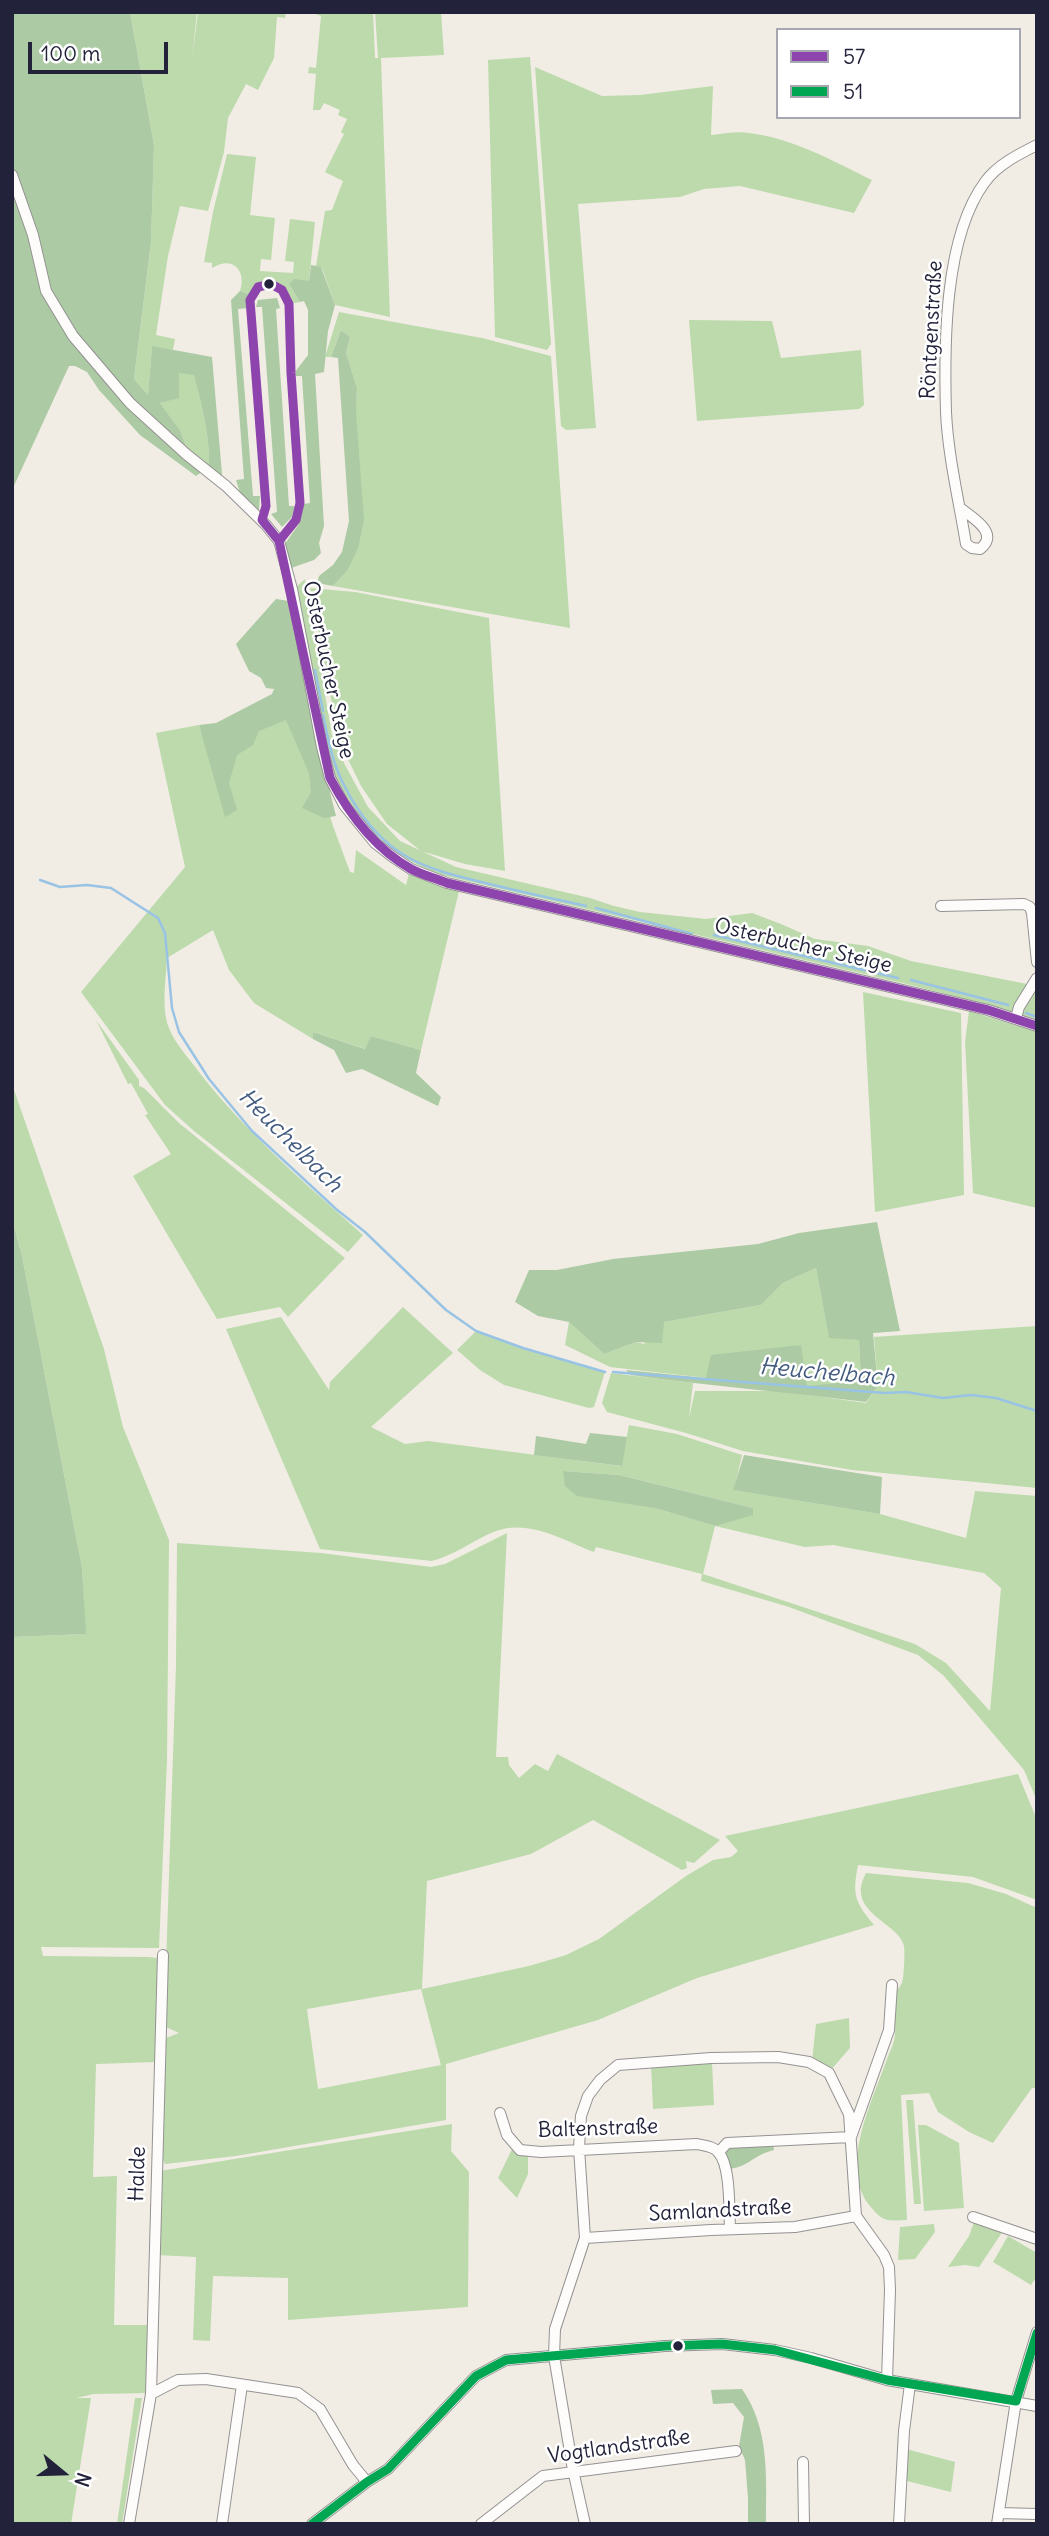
<!DOCTYPE html>
<meta charset="utf-8">
<style>
body{margin:0}
#map{position:relative;width:1049px;height:2536px;overflow:hidden;background:#f1ede4;font-family:Delius,sans-serif}
canvas{display:block}
.frame{position:absolute;inset:0;border:14px solid #22223b;pointer-events:none}
.legend{position:absolute;left:776px;top:28px;width:245px;height:91px;box-sizing:border-box;background:#fff;border:2px solid #a7a7b1;margin:0;padding:9px 12px;list-style:none;font-size:21px;color:#22223b}
.legend li{display:flex;align-items:center;gap:14px;height:35px}
.legend b{width:35px;border:2px solid #a7a7b1}
.north{position:absolute;left:28px;top:2438px;width:70px;height:70px;-webkit-text-stroke:5px #fff;paint-order:stroke;rotate:109deg;font-size:19px;font-weight:700;line-height:28px;text-align:center;color:#22223b}
.north::after{content:'';display:block;margin:auto;width:24px;height:32px;background:#22223b;clip-path:polygon(50% 0,100% 100%,50% 72%,0 100%)}
.scale{position:absolute;left:28px;top:42px;width:140px;height:32px;box-sizing:border-box;border:4px solid #22223b;border-top:0;padding-left:9px;font-size:21px;line-height:24px;white-space:nowrap;color:#22223b;-webkit-text-stroke:5px #fff;paint-order:stroke}
</style>
<div id="map">
<canvas width="1049" height="2536"></canvas>
<div class="frame"></div>
<ul class="legend">
<li><b style="height:9px;background:#8e44ad"></b>57</li>
<li><b style="height:9px;background:#00a651"></b>51</li>
</ul>
<div class="north">N</div>
<div class="scale">100 m</div>
</div>
<script>
const ctx = document.querySelector('canvas').getContext('2d');
ctx.lineJoin = 'round';
function fillPath(path, color) { ctx.fillStyle = color; ctx.fill(path, 'evenodd'); }
function strokePath(path, color, width, dash) { ctx.strokeStyle = color; ctx.lineWidth = width; ctx.lineCap = dash ? 'butt' : 'round'; ctx.setLineDash(dash || []); ctx.stroke(path); }
function write(font, color, halo, rows, align = 'center') {
  ctx.font = font + ' Delius,sans-serif'; ctx.lineWidth = 5; ctx.setLineDash([]); ctx.textBaseline = 'middle'; ctx.strokeStyle = halo; ctx.fillStyle = color; for (const [text, x, y, turn = 0] of rows) {
    ctx.save(); ctx.translate(x, y); ctx.rotate((+turn || 0) * Math.PI / 180); ctx.textAlign = isNaN(turn) ? turn : align; if (halo) ctx.strokeText(text, 0, 0); ctx.fillText(text, 0, 0); ctx.restore();
  }
}
const green = new Path2D(`
 M130,12H197L192,60L198,12H297H286L285,18L277,17L274,58L258,90L246,84L228,118L224,152L208,211L180,206L168,256L156,335L175,339L173,350L152,347L148,395L134,379L151,242L154,145Z
 M310,12H373L375,58H378L375,12H441L444,55L381,58L390,317L335,305L322,268L316,266L325,211L332,210L343,181L325,172L344,134L341,132L347,119L338,115L340,110L324,103L320,110H313L316,74L308,73L309,67L316,68L321,16Z
 M530,57L551,344L547,350L495,337L488,60Z
 M535,67L602,96L640,95L713,86L711,135C723,134 737,131 749,133C792,138 833,161 872,180L854,213L740,186L704,189L680,197L578,204L596,428L566,430L561,426Z
 M227,154L256,157L250,215L275,218L271,260L261,259L260,271L293,273L294,262L285,261L290,219L315,222L309,281L289,284L300,302L289,304C286,284 264,278 251,295L240,291C247,270 232,255 212,268V263L204,262L213,212Z
 M339,312L482,338L551,356L570,628L333,586L347,571L357,388L346,353L350,337L341,330L331,357H325Z
 M689,320L772,321L781,358L861,350L864,405L859,409L697,421Z
 M179,373L194,374C202,405 210,436 209,468L187,449L180,430L160,403L179,397Z
 M305,579L332,735L345,765L368,807L400,841L456,867L590,898L614,906L640,912L706,919L752,913L781,924L815,939L868,946L911,961L1037,986V1020L996,1007L911,985L442,875C393,858 355,825 335,776C324,751 321,720 316,692C309,657 303,622 296,587Z
 M310,588L355,592L489,618L505,871L465,864L421,851L387,824L361,786L339,741Z
 M298,710L333,826L350,872L354,873L356,850L406,885L409,873L459,891L421,1050L371,1036L366,1049L313,1032V1039L254,1003L229,970L213,930L167,958C166,980 161,1008 169,1028C175,1044 189,1058 199,1072C247,1134 305,1183 363,1235L348,1252L194,1131L165,1105L81,992L185,867L156,733L199,725L204,741Z
 M863,992L961,1013L964,1195L875,1212Z
 M969,1011L1037,1032V1208L973,1193L965,1042Z
 M96,1020L139,1080V1086L144,1088L179,1123L345,1258L288,1317L280,1307L217,1319L133,1176L171,1154L145,1115L148,1114L131,1083L128,1084Z
 M12,1084L104,1349L123,1427L169,1540L167,1760L159,1948L41,1947L43,1956L148,1957L157,1958L160,1966L157,2062L96,2064L93,2177L117,2176L114,2325H149L148,2393L94,2394L76,2398H91L71,2524H12V1637L85,1634L82,1568L22,1256L12,1219Z
 M816,1268L829,1337L859,1340L861,1381L807,1387L800,1345L707,1378L610,1367L565,1345L569,1322L604,1354L636,1342L644,1344L664,1322L761,1305L783,1283Z
 M403,1307L453,1353L371,1427L405,1444L428,1441L621,1466L629,1425L677,1434L742,1455L734,1490L880,1514L966,1538L975,1491L1037,1496V1801L1024,1770L944,1676L918,1655L789,1607L701,1581L702,1574L596,1547L594,1552C561,1539 526,1517 491,1533C471,1542 454,1555 432,1561L320,1549L226,1329L281,1317L329,1390L330,1382ZM564,1471L619,1475L753,1508L715,1526L655,1508ZM715,1526L805,1547L833,1545L984,1573L1001,1588L990,1711L946,1663L915,1644L703,1574Z
 M1037,1326V1488L852,1470L743,1451L686,1433L607,1412L602,1403L611,1373L693,1383L689,1418L695,1391H781L866,1403L878,1386L874,1337Z
 M476,1331L523,1348L605,1372L594,1407L589,1408L504,1385L480,1370L457,1350Z
 M507,1533L496,1757H508L509,1765L519,1778L535,1764L548,1771L557,1754L720,1840L694,1863L686,1861L687,1868L682,1870L593,1820L531,1854L427,1881L422,1989L529,1966L566,1955L599,1939L686,1876L713,1860L731,1857L738,1851L725,1836L1018,1774L1037,1820V1900L973,1877L858,1865C852,1895 855,1902 874,1925L697,1978L598,2020L446,2064V2120L236,2156L165,2164L163,2160V2042L166,2038L179,2033L164,2026L176,1665L177,1543L321,1553L431,1567L445,1564ZM421,1989L441,2065L318,2089L307,2009Z
 M866,1873L968,1883L1006,1894L1037,1908V2088H1032L993,2143L969,2132L938,2112L929,2093L901,2095L907,2220C886,2221 883,2222 870,2206C838,2167 873,2100 887,2059C890,2051 895,2042 895,2034C897,2022 890,2007 893,1996C895,1992 900,1987 902,1983C904,1979 905,1952 904,1946C899,1922 844,1913 866,1873Z
 M849,2018L850,2048L830,2071L812,2061L816,2024Z
 M712,2062L714,2105L653,2109L651,2065Z
 M906,2100H913L921,2204H914Z
 M452,2124L451,2151L469,2172L468,2307L288,2320V2278L213,2276L210,2341L193,2340L196,2257L157,2255L160,2171Z
 M918,2125H926L959,2143L964,2208L924,2211Z
 M513,2147L528,2153V2174L517,2198L498,2178Z
 M974,2222L1003,2231L979,2267L965,2265L948,2267L969,2236Z
 M934,2224L935,2232L915,2259L898,2260L900,2227Z
 M1008,2236L1037,2253V2276L1031,2285L993,2262Z
 M135,2398H142L122,2524H117Z
 M906,2449L955,2462L951,2492L903,2480Z`);
const forest = new Path2D(`
 M12,12H130L154,145L151,242L134,379L148,395L152,346L212,357L222,474L220,477L209,468C210,436 202,406 194,375L179,373V398L160,403L180,430L187,449L204,470L196,476L140,435L99,390L87,372L75,366H69L12,490Z
 M311,265L321,267L335,305L328,331L324,372L315,374L324,526L319,543L321,553L314,560L291,568L284,545L299,524L304,504L310,503L302,376H296L295,372L308,355V310L304,301L300,302L289,284L294,279L309,281Z
 M240,291L251,295L250,308L238,309L253,496H260L259,510L240,493L236,480L244,479L231,300Z
 M277,298L280,308L276,309L289,506H295L292,517L282,527L271,514L277,512L262,307H256L258,300Z
 M341,330L350,337L346,353L357,388L356,413L364,520L358,548L347,571L333,586L317,583L319,576L333,565L342,552L349,521L338,358L331,357Z
 M276,599L289,601L310,713L336,816L324,818L302,808L311,792L309,773L286,720L259,731L253,745L237,755L229,783L237,810L225,817L199,725L216,723L272,694L274,689L266,688L261,678L249,671L236,644Z
 M313,1032L365,1049L371,1036L421,1050L416,1073L441,1097L438,1106L362,1069L346,1073L334,1050L313,1039Z
 M12,1219L22,1256L82,1568L86,1634L12,1637Z
 M877,1222L900,1331L873,1333L878,1386L866,1402C788,1392 709,1386 631,1375L626,1370L706,1378L711,1355L801,1345L807,1386L861,1381L859,1340L829,1338L816,1268L783,1283L761,1305L664,1322L662,1343L636,1342L604,1354L569,1322L538,1316L515,1302L529,1270H557L613,1259L758,1244L799,1233Z
 M590,1433L627,1437L622,1466L534,1455L536,1436L586,1444Z
 M744,1455L882,1477L880,1514L733,1490Z
 M563,1471L619,1475L753,1508V1515L715,1526L655,1508L577,1496L565,1486Z
 M773,2142L774,2150C753,2155 750,2166 730,2169L729,2162L723,2153L728,2145Z
 M742,2389C770,2429 766,2477 766,2524H748V2498L745,2460L739,2446L744,2417L733,2403L713,2404L711,2390Z`);
const stream = new Path2D(`
 M315,670L323,711
 M323,715C328,740 333,765 345,787C359,815 381,843 409,858C431,870 457,876 481,882C516,891 551,898 586,906
 M40,880L60,887L87,885L111,888L158,918L165,933L172,1008L179,1032L209,1079L252,1131L336,1209L365,1232L446,1310L476,1331L523,1348L605,1372
 M596,908L692,934
 M714,935L898,978
 M911,980L1008,1005
 M1026,1013L1037,1017
 M613,1372L885,1393L906,1392L943,1398L971,1395L996,1398L1037,1411`);
const minor = new Path2D(`
 M12,175L33,235L46,291L73,336L130,403L186,454L226,486L266,525L279,541L292,589L322,747L330,778L344,805L375,843L393,857L411,869L447,883L988,1010L1037,1026
 M960,508C973,518 1000,533 980,549L972,548L966,544C959,501 948,456 946,412C944,345 944,237 985,182C997,165 1019,154 1037,145
 M941,906L1024,904L1030,907L1032,913L1037,962
 M1016,1018L1019,1007L1037,978
 M500,2113L507,2135L520,2150L541,2152L697,2144C705,2146 713,2146 718,2152C731,2165 729,2211 730,2229
 M719,2152L727,2143L851,2137L889,2030L892,1985
 M973,2217L1037,2239
 M585,2238L711,2230L795,2227L856,2216
 M151,2394L178,2380L206,2379L298,2393L320,2409L353,2465L367,2482
 M803,2462L804,2524
 M999,2513L1037,2514
 M129,2524L151,2394L163,1955
 M222,2524L242,2385
 M312,2524L367,2482L388,2469L476,2376L506,2360L665,2346L722,2344L775,2350L811,2358L887,2380L1037,2406
 M481,2524L543,2476L736,2451
 M585,2524L573,2470L554,2356L555,2329L585,2238L579,2148L581,2116L588,2096L600,2080L618,2065L711,2058L778,2057L809,2062L829,2073L849,2114L856,2216L884,2255L889,2267L890,2290L887,2380
 M899,2524L904,2431L910,2384
 M997,2524L1016,2401L1037,2332`);
const bus1 = new Path2D(`
 M271,284L282,290L289,304L291,373L300,503L296,520L279,541L262,520L266,506L250,300L258,287Z
 M279,541L330,778C349,814 374,848 411,869C422,875 435,878 447,883L988,1010L1037,1026`);
const bus2 = new Path2D(`
 M312,2524L367,2482L388,2469L476,2376L506,2360L665,2346L722,2344L775,2350L887,2380L1016,2401L1037,2333`);
const markers = [
 [269,284,6,"#22223b"],
 [678,2346,6,"#22223b"]
];
const streetNames = [
 ["Röntgenstraße",932,330,-87],
 ["Osterbucher Steige",328,670,78],
 ["Osterbucher Steige",803,946,13],
 ["Baltenstraße",598,2129,-2],
 ["Halde",138,2174,-88],
 ["Samlandstraße",720,2211,-3],
 ["Vogtlandstraße",619,2447,-8]
];
const waterNames = [
 ["Heuchelbach",290,1141,45],
 ["Heuchelbach",827,1373,5]
];
fillPath(green, '#bcdaac');
fillPath(forest, '#accaa3');
strokePath(stream, '#99c3e5', 2.5);
strokePath(minor, '#949292', 12);
strokePath(minor, '#fdfcfb', 10);
strokePath(bus1, '#8e44ad', 9);
strokePath(bus2, '#00a651', 9);
for (const [x, y, r, color] of markers) { const dot = new Path2D(); dot.arc(x, y, r, 0, 2 * Math.PI); ctx.fillStyle = color; ctx.fill(dot); strokePath(dot, '#fff', 2.5); }
write('21px', '#22223b', '#fff', streetNames);
write('italic 23px', '#425b7f', '#fff', waterNames);
</script>
